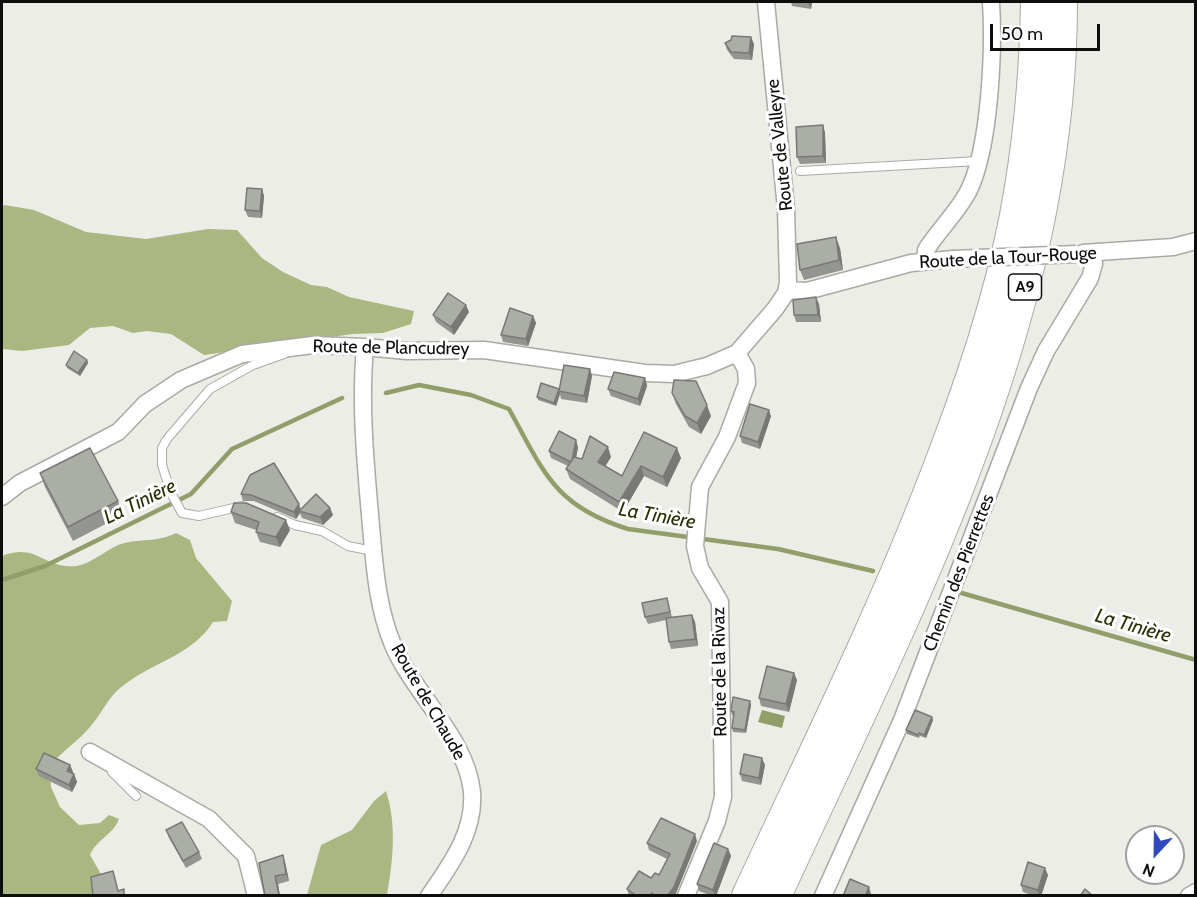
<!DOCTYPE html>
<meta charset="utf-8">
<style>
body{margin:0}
#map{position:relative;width:1197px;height:897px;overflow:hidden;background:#ecede7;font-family:Cabin,sans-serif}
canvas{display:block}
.frame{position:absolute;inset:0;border:3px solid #0d0e0c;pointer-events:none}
.north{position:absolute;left:1125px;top:825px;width:60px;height:60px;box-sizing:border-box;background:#fff;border:2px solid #9e9f9e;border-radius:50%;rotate:202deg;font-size:16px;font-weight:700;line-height:24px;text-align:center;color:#0d0e0c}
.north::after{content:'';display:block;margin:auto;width:21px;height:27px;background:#304abb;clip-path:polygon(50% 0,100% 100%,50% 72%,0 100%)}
.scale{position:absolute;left:990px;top:24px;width:110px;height:27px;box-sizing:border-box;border:3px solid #0d0e0c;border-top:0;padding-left:8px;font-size:18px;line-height:21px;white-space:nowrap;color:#0d0e0c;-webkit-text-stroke:4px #fff;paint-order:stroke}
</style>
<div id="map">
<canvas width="1197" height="897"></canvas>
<div class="frame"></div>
<div class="north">N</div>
<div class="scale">50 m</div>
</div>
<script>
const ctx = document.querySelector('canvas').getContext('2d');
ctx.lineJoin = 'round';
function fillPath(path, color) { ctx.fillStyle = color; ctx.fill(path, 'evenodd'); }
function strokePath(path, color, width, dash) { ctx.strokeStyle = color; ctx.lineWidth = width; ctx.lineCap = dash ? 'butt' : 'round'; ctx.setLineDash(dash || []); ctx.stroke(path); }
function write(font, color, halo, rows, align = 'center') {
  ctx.font = font + ' Cabin,sans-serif'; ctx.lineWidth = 6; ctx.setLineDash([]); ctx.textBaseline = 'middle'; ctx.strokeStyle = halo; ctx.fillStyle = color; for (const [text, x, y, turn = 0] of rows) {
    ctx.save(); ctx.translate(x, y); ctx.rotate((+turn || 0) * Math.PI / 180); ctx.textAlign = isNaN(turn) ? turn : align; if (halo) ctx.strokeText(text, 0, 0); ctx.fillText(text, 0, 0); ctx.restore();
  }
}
const forest = new Path2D(`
 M5,205L34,210L86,232L146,239L208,229L237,230L262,258L283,272L311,285L327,287L349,297L414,311L411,324L383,333L353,334L204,355L171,334L147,331L133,333L113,326L90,328L69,345L22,351L2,349V206Z
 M176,533L190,540L196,558L232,601L227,621L213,622C193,654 157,661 128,682C107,696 105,710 90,727C78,741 63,751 50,765L51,787L60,807L79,825L100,823L109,815L119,819C113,835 97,839 90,855L113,895L2,896V559L4,555C35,545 40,563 66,566C88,569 102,551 121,544C141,538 156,543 176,533Z
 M386,791C397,825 393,861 387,895H307L321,845L352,830L374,801Z`);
const water = new Path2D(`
 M762,710L785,716L782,728L758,722Z`);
const stream = new Path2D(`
 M386,393L419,385L471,395L509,409C544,472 554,506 628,529L778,549L873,571
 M2,580L45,566L191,494L232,449L342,398
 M958,592L1196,660`);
const lane = new Path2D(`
 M800,171L978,161
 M242,506L199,516L182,513L171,493L162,465V448L167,439L210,389L253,365L284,354
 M277,517L295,525L322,531L348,546L373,551
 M112,772L136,796`);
const street = new Path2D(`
 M1083,253L1173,247L1196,241
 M925,261L926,250C939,229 958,212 969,190C990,146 994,51 991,2
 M787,290L807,291L911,263L953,259
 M365,347C360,403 365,458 370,515C374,558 376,605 393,645C414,694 467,739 472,792C475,832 451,864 429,896
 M2,497L20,483L118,432L145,404L181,380L242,354L313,345L365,347L407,351L484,350L645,373L674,374L707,366L737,353L775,309L786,293L788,282L786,209L766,2
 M90,752L209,819L246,856L256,896
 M686,896L717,821L723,797L720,602L700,568L695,546L700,487L727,437L747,383L746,369L737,353
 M823,896L902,720L1029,388L1046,351L1090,278L1094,264L1093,253
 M1189,896L1196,892`);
const highway = new Path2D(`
 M747,896C816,747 889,601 946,447C978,363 1006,276 1020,187C1030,126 1035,63 1036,2
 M776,896C907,610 1062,324 1062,2`);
const streetBridge = new Path2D(`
 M953,259L1076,254`);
const wall = new Path2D(`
 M791,2H812L811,9L792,6Z
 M725,43L754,44L752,60L734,59L727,50Z
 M823,125L825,133L826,163L800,164L797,157Z
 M262,189L264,196L262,218L248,217L245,210Z
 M840,248L843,270L804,280L800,270Z
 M819,304L821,322H796L794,315Z
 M469,312L454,335L436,322L433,315Z
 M533,316L536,323L528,346L503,342L501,335Z
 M87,360L88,363L80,376L67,368L66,365Z
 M590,369L592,376L587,403L561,399L560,394L556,406L538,400L537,397L559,390Z
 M645,378L647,386L640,406L611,396L608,389Z
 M672,393L711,416L701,434L689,427L676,404Z
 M771,416L760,449L742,443L740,436Z
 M644,432L681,458L667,487L644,476L623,512L570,479L566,469L568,466L551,458L549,451L578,447L576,458L582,459L611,457L605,466L622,476Z
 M40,473L118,501L123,515L73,541L45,487Z
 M250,475L301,509L330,508L333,515L323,525L302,518L300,513L296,519L254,501H243L241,494Z
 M231,512L290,530L280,547L260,542L256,532V530L235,523Z
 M667,598L672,617L692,615L695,622L698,646L671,649L669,642L666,620L648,624L645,617Z
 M797,680L789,712L761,706L759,698Z
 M751,705L746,733L733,732L732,728L734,715H732L731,711Z
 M932,717L933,720L926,738L920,736L919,738L907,734L906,730Z
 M70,765L73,772L72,774H74L77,782L72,792L39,776L36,769Z
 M765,765L761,785L742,781L740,774Z
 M166,830L199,852L202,859L186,868L169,838Z
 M697,841L675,896H629L627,889L651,878L659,875L667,859L649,850L647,843Z
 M728,849L731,856L716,896H712L699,891L697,884Z
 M285,862L289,881L278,884L280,896H265L259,863Z
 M1048,875L1041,896H1034L1023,892L1021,885Z`);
const shadedWall = new Path2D(`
 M808,2H812L811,9Z
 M751,37L754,44L752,60L749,53Z
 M823,125L825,133L826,163L823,156Z
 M262,189L264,196L262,218L260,211Z
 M836,237L840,248L843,270L839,260Z
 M816,297L819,304L821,322L818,315Z
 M466,305L469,312L454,335L451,327Z
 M533,316L536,323L528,346L526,339Z
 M87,360L88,363L80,376L78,373Z
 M590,369L592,376L587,403L584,396Z
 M645,378L647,386L640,406L638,399Z
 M559,389L560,394L556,406L554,403Z
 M707,405L711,416L701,434L697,423Z
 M769,410L771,416L760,449L758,442Z
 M576,440L578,447L574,469L571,462Z
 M608,447L611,457L602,472L598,462Z
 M677,448L681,458L667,487L663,477Z
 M641,466L644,476L623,512L619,502Z
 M299,504L301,510L299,511L300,513L296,519L294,512Z
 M330,508L333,515L323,525L320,517Z
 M286,520L290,530L280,547L276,537Z
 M692,615L695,622L698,646L695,639Z
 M794,673L797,680L789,712L786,704Z
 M750,701L751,705L746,733L745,730Z
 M932,717L933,720L926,738L924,735Z
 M762,758L765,765L761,785L759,778Z
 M70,765L73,772L70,778L67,771Z
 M74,774L77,782L72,792L69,785Z
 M695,834L697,841L676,893L675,896H667Z
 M728,849L731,856L716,896H715L713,890Z
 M283,855L285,862L289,881L286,874Z
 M1045,868L1048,875L1041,896H1039L1038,890Z
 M275,876L278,884L280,896L279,895Z
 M869,887L871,894V896H865Z`);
const building = new Path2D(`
 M732,36L751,37L749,53L731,52L725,43L731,40Z
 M823,125V156L797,157L796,127Z
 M247,188L262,189L260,211L245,210Z
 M836,237L839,260L800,270L797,244Z
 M448,293L466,305L451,327L433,315Z
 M816,297L818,315H794L793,300Z
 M510,308L533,316L526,339L501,335Z
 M74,351L87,360L78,373L66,365Z
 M564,365L590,369L584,396L559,391Z
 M614,372L645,378L638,399L608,389Z
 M674,380L696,381L707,405L697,423L685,416L672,393Z
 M541,383L559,389L554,403L537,397Z
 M750,404L769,410L758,442L740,436Z
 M559,431L576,440L572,460L571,462L549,451Z
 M644,432L677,448L663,477L641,466L619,502L566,469L574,457L582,459L590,436L608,447L598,462L622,476Z
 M90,448L118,501L68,527L40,473Z
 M274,463L299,504L294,512L251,495L241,494L250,475Z
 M316,494L330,508L320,517L299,511Z
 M234,503H246L286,520L276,537L256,532L259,522L231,512Z
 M667,598L670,612L645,617L642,603Z
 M692,615L695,639L669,642L666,618Z
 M767,666L794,673L786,704L759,698Z
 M733,697L750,701L745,730L732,728L734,712L731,711Z
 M915,710L932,717L924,735L919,733L918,735L906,730Z
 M44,753L70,765L67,771L74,774L69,785L36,769Z
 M744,754L762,758L759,778L740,774Z
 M661,818L695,834L674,887L667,896H655L652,893L650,896H637L627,889L639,871L651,878L655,873L659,875L670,854L647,843Z
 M182,822L199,852L183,861L166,830Z
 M714,843L728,849L713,890L697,884Z
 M283,855L286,874L275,876L279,895L265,896L259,863Z
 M1028,862L1045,868L1038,890L1021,885Z
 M113,871L118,891L124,889V896H93L91,877Z
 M850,879L869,887L865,896H843Z
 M1085,889L1093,896H1080Z`);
const shields = [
 [1025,287,33]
];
const shieldNames = [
 ["A9",1025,287]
];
const streetNames = [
 ["Route de Valleyre",780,145,-96],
 ["Route de la Tour-Rouge",1008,258,-3],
 ["Route de Plancudrey",391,348,1],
 ["Chemin des Pierrettes",959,573,-69],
 ["Route de la Rivaz",720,672,-91],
 ["Route de Chaude",428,702,60]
];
const waterNames = [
 ["La Tinière",140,502,-26],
 ["La Tinière",657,516,10],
 ["La Tinière",1133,626,16]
];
fillPath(forest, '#abb781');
fillPath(water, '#929e69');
strokePath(stream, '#929e69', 4.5);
strokePath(lane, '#a8aaa4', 10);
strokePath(street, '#a8aaa4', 19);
strokePath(highway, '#a8aaa4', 32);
strokePath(lane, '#fff', 8);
strokePath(street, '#fff', 16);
strokePath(highway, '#fff', 30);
strokePath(streetBridge, '#a8aaa4', 19, []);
strokePath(streetBridge, '#fff', 16);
fillPath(wall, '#939590');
fillPath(shadedWall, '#787975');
fillPath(building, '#abada7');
strokePath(building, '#787975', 1.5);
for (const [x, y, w] of shields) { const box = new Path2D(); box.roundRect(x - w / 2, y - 13, w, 26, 4.5); ctx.fillStyle = '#fff'; ctx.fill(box); strokePath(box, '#0d0e0c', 1.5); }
write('bold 16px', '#0d0e0c', null, shieldNames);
write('18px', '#0d0e0c', '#fff', streetNames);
write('italic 20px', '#282f04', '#fff', waterNames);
</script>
